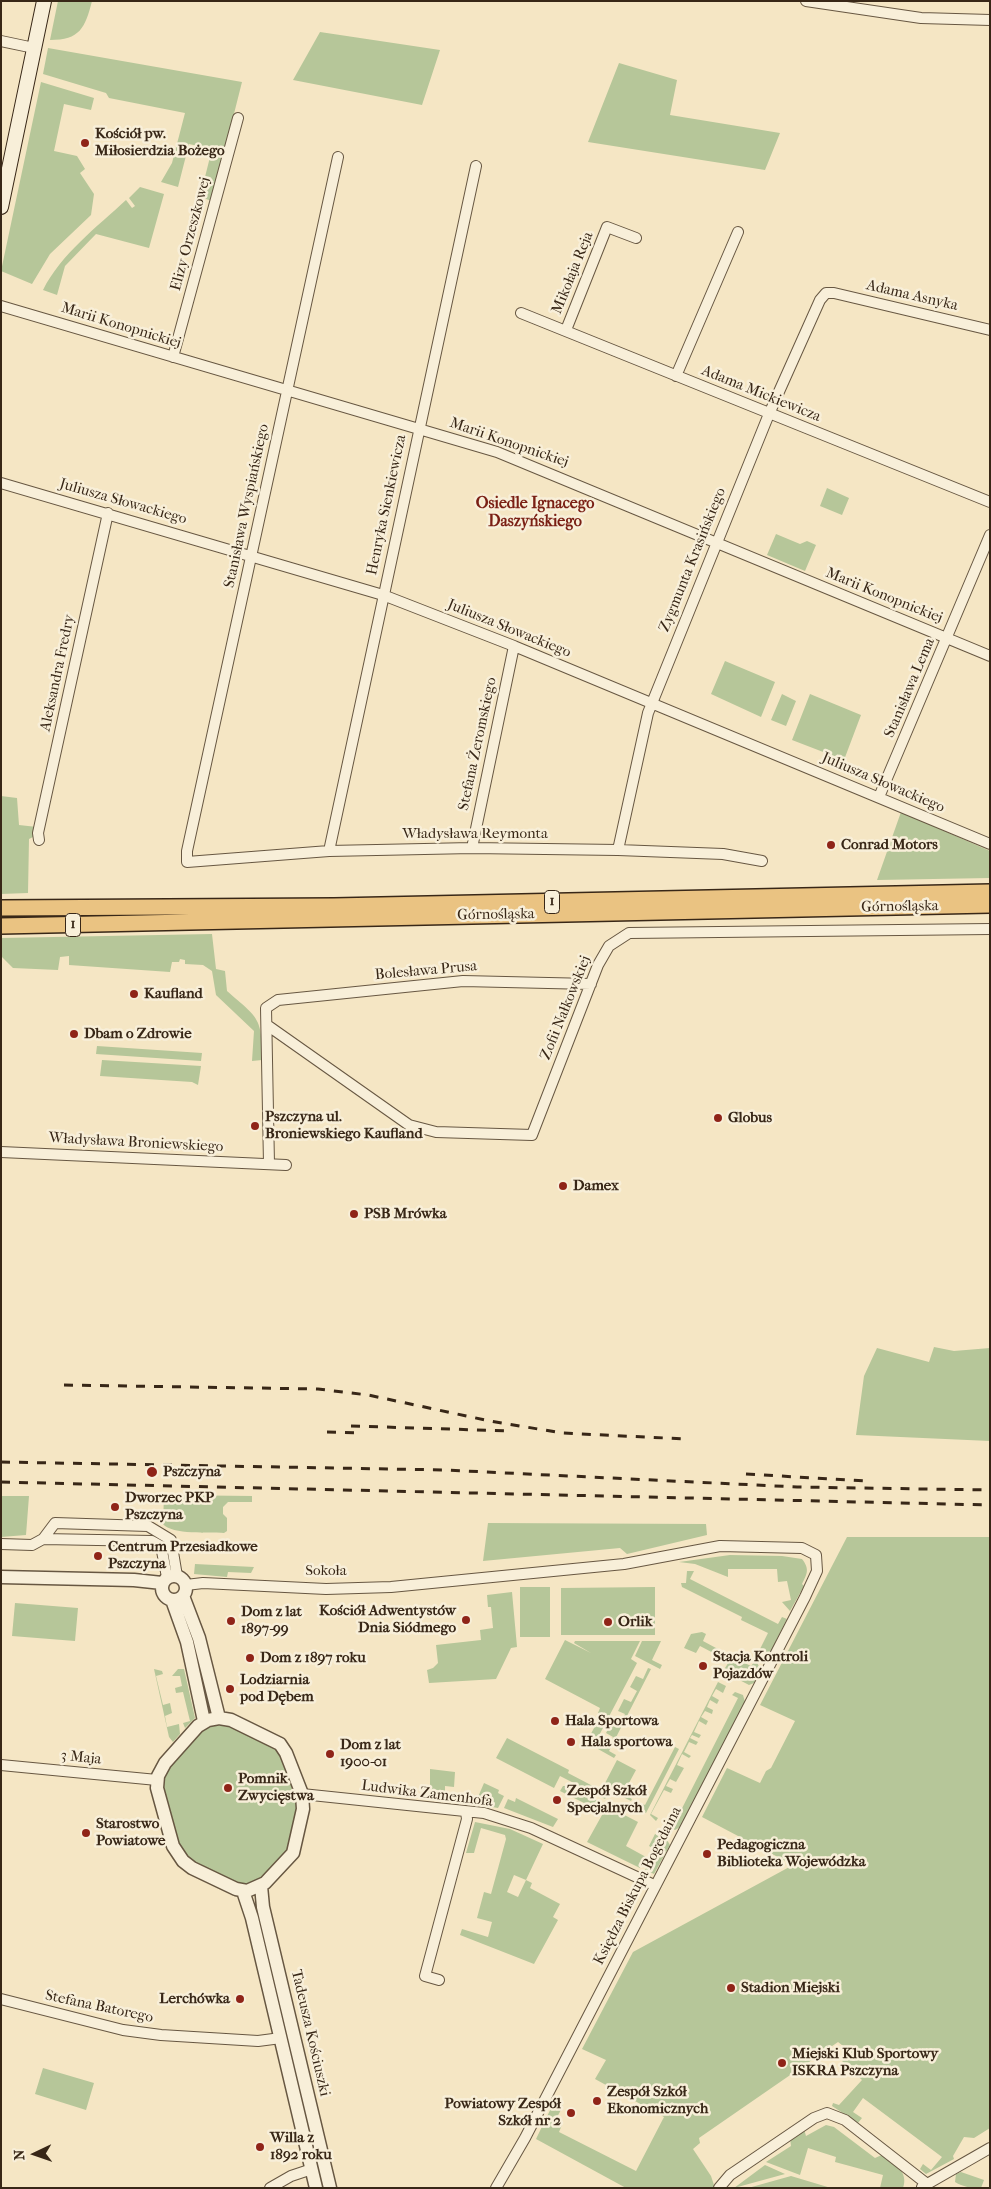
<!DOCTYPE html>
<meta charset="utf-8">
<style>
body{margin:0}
#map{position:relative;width:991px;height:2189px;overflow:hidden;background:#f5e6c4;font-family:"IM FELL French Canon",serif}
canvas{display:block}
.frame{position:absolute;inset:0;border:2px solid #382717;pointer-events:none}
.north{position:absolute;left:10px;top:2129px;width:50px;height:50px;-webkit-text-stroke:4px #f8efd9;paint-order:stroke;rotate:267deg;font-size:14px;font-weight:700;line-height:20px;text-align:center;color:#382717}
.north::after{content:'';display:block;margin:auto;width:18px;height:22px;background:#382717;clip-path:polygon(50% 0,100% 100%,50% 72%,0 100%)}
</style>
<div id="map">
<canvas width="991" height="2189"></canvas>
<div class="frame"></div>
<div class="north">N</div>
</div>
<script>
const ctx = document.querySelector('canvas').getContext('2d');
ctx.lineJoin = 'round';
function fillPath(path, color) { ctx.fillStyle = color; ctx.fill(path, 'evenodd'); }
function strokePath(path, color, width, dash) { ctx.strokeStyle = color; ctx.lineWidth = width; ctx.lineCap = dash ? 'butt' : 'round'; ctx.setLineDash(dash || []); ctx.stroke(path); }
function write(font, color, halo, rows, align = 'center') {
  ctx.font = font + ' "IM FELL French Canon",serif'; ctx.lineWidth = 5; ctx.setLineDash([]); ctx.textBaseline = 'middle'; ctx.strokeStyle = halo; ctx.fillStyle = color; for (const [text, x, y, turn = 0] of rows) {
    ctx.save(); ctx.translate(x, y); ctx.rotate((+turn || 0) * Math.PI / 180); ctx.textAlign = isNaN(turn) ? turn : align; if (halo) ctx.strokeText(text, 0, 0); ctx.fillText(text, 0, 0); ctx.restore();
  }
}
const green = new Path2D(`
 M58,1H92C85,28 80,40 50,40Z
 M320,32L440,50L422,105L293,80Z
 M48,48L242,82L212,201L200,197L212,149L189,144L178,187L161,182L172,163L185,113L109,98L106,93L43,74Z
 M619,63L677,80L670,115L780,133L765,170L588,142Z
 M41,82L94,98L91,110L64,104L54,151L77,156L85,169L80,173L94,194L91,215L50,254L32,284L1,271Z
 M140,187L164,194L149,248L96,234L65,266L57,295L43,290C61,254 97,227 126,200L132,208L135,206L129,198Z
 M827,488L849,498L842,515L820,506Z
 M776,534L800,544L807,541L816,545L805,571L767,555Z
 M725,661L775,682L761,717L711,694Z
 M782,694L796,701L786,726L771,720Z
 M810,694L861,715L844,760L792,740Z
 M1,796L17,798L19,825L37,827L33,837L29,839L28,893L1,894Z
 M901,812L990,851V878L877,880Z
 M212,934L216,969L225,971L227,991C259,1019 262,1017 262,1060L252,1061L254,1031L216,995L212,971L203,965L185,964V960L180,959L179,962H172L170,972L69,965V956L60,957L58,970L13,968L1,956V938Z
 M97,1046L202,1053L201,1061L96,1054Z
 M102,1060L201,1066L198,1085L192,1082L100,1076Z
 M934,1347L954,1351L990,1348V1441L856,1435L864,1376L877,1348L929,1362Z
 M164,1495L252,1496V1502H228L223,1507V1514L227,1518V1531L224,1533C210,1532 172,1535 163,1524Z
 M1,1496H29L26,1535L1,1537Z
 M488,1523L706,1524L707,1535L627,1554L620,1548L483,1561Z
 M847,1537H990V2128L974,2138L964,2137L953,2156L954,2159L926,2174L920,2169L923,2164L931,2170L942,2157L863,2098L853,2112L862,2118L858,2123L832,2106L833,2103L839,2105L862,2080L842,2061L851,2052L838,2042L699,2138L700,2143L693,2149L711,2176L715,2188H626L536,2139L554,2102L563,2106L555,2121L562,2125L559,2132L636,2171L664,2117L595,2079L606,2060L582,2049L633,1952L793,1865L702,1817L727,1768L760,1783L766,1771L771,1768L795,1721L760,1705Z
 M730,1555L782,1556L802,1559C810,1569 807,1574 802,1584L804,1586L790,1611L782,1602L791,1600L787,1581L778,1582L777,1569H728V1577L695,1564L679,1562Z
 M195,1564L254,1567L251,1573L228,1572L227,1577L194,1574Z
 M687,1571H694L690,1579L778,1624L782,1617L787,1619L771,1651L766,1653L759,1651L768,1633L741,1620L742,1617L682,1587L681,1583H686Z
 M520,1587H550V1637H520Z
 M655,1587V1635H561V1588Z
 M512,1592L517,1647L511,1648L496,1679L429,1683L427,1670L433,1668L438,1663L436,1645L481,1640L480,1630L493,1628L491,1607H488L487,1595Z
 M15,1603L78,1608L75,1641L12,1636Z
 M702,1632L706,1634L703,1641L729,1655L725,1664L719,1661L721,1657L700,1646L696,1653L684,1648L691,1634Z
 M565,1640L591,1653L574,1643L575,1641H640L631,1659L637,1663L593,1747L586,1743L601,1715L598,1713L600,1708L545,1679Z
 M642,1641H661L652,1660L662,1665L660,1669L635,1656Z
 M732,1657L751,1666L756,1660L761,1671L754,1683L749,1685L726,1673L725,1668Z
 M648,1668L651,1669L609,1751L616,1755L614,1758L598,1749L600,1745L608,1748L613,1737L606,1733L612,1722L619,1725L625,1714L618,1711L624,1699L631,1702L637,1691L630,1687L636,1676L643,1679Z
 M154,1669L162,1671L163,1674L156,1676L163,1705L170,1703L172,1713L165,1716L167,1727L179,1724L180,1734L173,1742L169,1737Z
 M178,1669H184L195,1718L185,1728L183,1723L190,1721L183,1692L176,1693L175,1688L182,1686L180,1676H172Z
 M718,1682L726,1686L723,1693L716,1689L712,1696L719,1700L717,1704L710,1700L707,1707L713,1710L712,1714L705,1711L701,1717L708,1721L706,1725L699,1721L694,1732L701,1735L699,1738L692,1735L690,1738L698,1742L696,1745L689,1742L684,1752L691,1756L689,1758L682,1754L677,1765L684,1768L676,1782L670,1779L666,1786L673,1789L671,1793L664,1790L651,1814L658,1818L656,1821L650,1815Z
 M735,1692L743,1695L745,1702L680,1827L675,1830L665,1825L667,1821L674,1824L738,1698L732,1695Z
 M216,1725L236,1728L273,1746L279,1751L295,1788L298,1807L287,1852L260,1880L253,1883H237L190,1861L180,1849L163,1791L164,1776L168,1769L197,1735L205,1728Z
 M507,1738L569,1770L568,1773L608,1794L605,1799L560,1776L554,1788L496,1758Z
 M675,1747L679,1749L646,1813L633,1808L636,1801L645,1805Z
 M617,1760L636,1770L623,1794L632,1799L631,1801L603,1787Z
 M430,1769L455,1772L454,1787L445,1786V1791L430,1790Z
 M484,1783L499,1790L498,1793L504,1796L498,1808L475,1804Z
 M563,1786H568L602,1803L598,1810L560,1791Z
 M516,1798L558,1819L553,1827L504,1808L508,1799L515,1802Z
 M607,1806L638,1822L626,1846L646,1857L640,1868L587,1842Z
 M475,1822L510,1829L543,1844L526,1880L514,1875L507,1892L518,1897L526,1880L532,1883L530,1888L560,1904L553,1917L558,1920L534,1964L460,1935L462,1929L488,1937L492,1922L477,1918L484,1892L491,1894L506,1839L505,1835L481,1828L474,1853H466Z
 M655,1834L667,1840L670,1845L654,1874L645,1870L656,1850L649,1846Z
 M43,2068L94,2083L86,2110L35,2094Z
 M826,2125L834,2127L875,2158L884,2154C894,2163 909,2172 903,2188H880L883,2175L835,2162L836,2157L808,2148L800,2175L766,2162L791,2146L790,2138L804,2129L806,2136Z
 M765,2165L785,2174L734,2188Z
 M961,2172L984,2180L981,2188C971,2188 963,2187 955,2182L956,2174Z
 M791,2176L831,2188H748Z`);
const minor = new Path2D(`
 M806,1L921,18L990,20
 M1,41L34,48
 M338,157L187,851V862L329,851L472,848L618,850L723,854L762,861
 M1,306L497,452L990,656
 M521,313L990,502
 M566,330L607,227L636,238
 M173,357L238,118
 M676,376L738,232
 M1,483L383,595L514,646L990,844
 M879,797L990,535
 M39,840L38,833L108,513
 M472,848L514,646
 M618,850L648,713L769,414L820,300L826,293H834L990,330
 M329,851L476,166
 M267,1025L409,1125L436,1132L532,1135L598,965L609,946L629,933L990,929
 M1,1152L286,1165
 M269,1164L266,1008L278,1000L463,981L591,984
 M43,1539L55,1523L148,1526L171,1540L177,1576
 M1,1544L32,1545L43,1539L152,1541L161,1546L167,1577
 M186,1585L203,1583L326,1589L391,1587L624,1564L720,1546L802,1548L816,1555L817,1571L805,1597L525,2138L496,2188
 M1,1765L157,1780
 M302,1794L484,1813L531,1828L654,1885
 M439,1980L425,1976L467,1819L466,1812
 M1,1999L123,2030L161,2035L258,2041L281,2038
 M922,2187L990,2148
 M270,2188L291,2176L312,2169
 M719,2188L730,2175L814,2118L827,2113L845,2120L927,2184`);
const tertiary = new Path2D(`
 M162 1588a12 12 0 1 1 24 0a12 12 0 1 1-24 0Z
 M1,1577L134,1580L162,1583
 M183,1596L199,1638L219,1718
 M172,1600L187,1642L204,1721
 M219,1718L231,1720L280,1744L286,1753L302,1794L303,1809L293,1853L265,1883L247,1891L236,1889L192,1868L183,1861L173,1846L157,1788L158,1776L165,1763L198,1726L208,1720Z
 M261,1886L263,1907L330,2188
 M243,1891L252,1918L316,2188`);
const secondary = new Path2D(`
 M1,207L44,1`);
const primary = new Path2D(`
 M1,908L334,906L990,892
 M1,926L990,905`);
const rail = new Path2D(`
 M64,1385L318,1389L368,1395L490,1421L562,1433L686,1439
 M351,1426L512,1431
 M327,1432L362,1433
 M1,1462L445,1470L797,1487L990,1490
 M746,1474L865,1481
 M1,1482L990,1505`);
const markers = [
 [85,143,5,"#8f2418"],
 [831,845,5,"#8f2418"],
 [134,994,5,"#8f2418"],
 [74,1034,5,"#8f2418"],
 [718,1118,5,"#8f2418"],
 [255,1126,5,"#8f2418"],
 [563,1186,5,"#8f2418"],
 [354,1214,5,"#8f2418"],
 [152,1472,6,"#8f2418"],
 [115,1507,5,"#8f2418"],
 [98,1556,5,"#8f2418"],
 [466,1620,5,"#8f2418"],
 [231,1621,5,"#8f2418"],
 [608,1622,5,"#8f2418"],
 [250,1658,5,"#8f2418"],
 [703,1666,5,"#8f2418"],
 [230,1689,5,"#8f2418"],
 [555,1721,5,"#8f2418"],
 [571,1742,5,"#8f2418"],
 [330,1754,5,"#8f2418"],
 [228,1788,5,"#8f2418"],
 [557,1800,5,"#8f2418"],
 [86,1833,5,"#8f2418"],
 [707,1854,5,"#8f2418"],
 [731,1988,5,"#8f2418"],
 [240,1999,5,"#8f2418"],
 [782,2063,5,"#8f2418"],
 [597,2101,5,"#8f2418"],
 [571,2113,5,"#8f2418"],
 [260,2147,5,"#8f2418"]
];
const shields = [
 [552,902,15],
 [73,925,15]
];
const shieldNames = [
 ["1",552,902],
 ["1",73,925]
];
const poiNames = [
 ["Kościół pw.",95,134],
 ["Miłosierdzia Bożego",95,151],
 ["Conrad Motors",841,845],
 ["Kaufland",144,994],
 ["Dbam o Zdrowie",84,1034],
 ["Pszczyna ul.",265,1117],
 ["Broniewskiego Kaufland",265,1134],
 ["Globus",728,1118],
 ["Damex",573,1186],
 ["PSB Mrówka",364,1214],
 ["Pszczyna",163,1472],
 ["Dworzec PKP",125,1498],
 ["Pszczyna",125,1515],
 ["Centrum Przesiadkowe",108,1547],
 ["Pszczyna",108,1564],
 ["Kościół Adwentystów",456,1611,"right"],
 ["Dnia Siódmego",456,1628,"right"],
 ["Dom z lat",241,1612],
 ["1897-99",241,1629],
 ["Orlik",618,1622],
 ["Stacja Kontroli",713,1657],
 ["Pojazdów",713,1674],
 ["Dom z 1897 roku",260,1658],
 ["Lodziarnia",240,1680],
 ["pod Dębem",240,1697],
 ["Hala Sportowa",565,1721],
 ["Hala sportowa",581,1742],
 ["Dom z lat",340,1745],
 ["1900-01",340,1762],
 ["Pomnik",238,1779],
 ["Zwycięstwa",238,1796],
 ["Zespół Szkół",567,1791],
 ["Specjalnych",567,1808],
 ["Starostwo",96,1824],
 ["Powiatowe",96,1841],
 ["Pedagogiczna",717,1845],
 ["Biblioteka Wojewódzka",717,1862],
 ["Stadion Miejski",741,1988],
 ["Lerchówka",230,1999,"right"],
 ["Miejski Klub Sportowy",792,2054],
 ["ISKRA Pszczyna",792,2071],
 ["Zespół Szkół",607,2092],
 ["Ekonomicznych",607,2109],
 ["Powiatowy Zespół",561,2104,"right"],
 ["Szkół nr 2",561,2121,"right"],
 ["Willa z",270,2138],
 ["1892 roku",270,2155]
];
const streetNames = [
 ["Elizy Orzeszkowej",191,234,-75],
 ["Mikołaja Reja",573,273,-68],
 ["Adama Asnyka",912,296,13],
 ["Marii Konopnickiej",121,326,17],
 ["Adama Mickiewicza",761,394,22],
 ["Marii Konopnickiej",509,443,19],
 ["Juliusza Słowackiego",123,502,16],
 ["Henryka Sienkiewicza",387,505,-78],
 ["Stanisława Wyspiańskiego",247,506,-78],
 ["Zygmunta Krasińskiego",693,560,-68],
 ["Marii Konopnickiej",884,596,22],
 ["Juliusza Słowackiego",509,629,22],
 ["Aleksandra Fredry",58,673,-78],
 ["Stanisława Lema",910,688,-67],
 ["Stefana Żeromskiego",478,744,-78],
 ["Juliusza Słowackiego",883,783,23],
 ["Władysława Reymonta",475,834],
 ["Górnośląska",900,907,-1],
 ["Górnośląska",496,915,-1],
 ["Bolesława Prusa",426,971,-5],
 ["Zofii Nałkowskiej",566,1008,-68],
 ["Władysława Broniewskiego",136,1143,3],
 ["Sokoła",326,1571],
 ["3 Maja",81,1758,6],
 ["Ludwika Zamenhofa",427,1794,7],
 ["Księdza Biskupa Bogedaina",638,1886,-63],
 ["Stefana Batorego",99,2007,12],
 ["Tadeusza Kościuszki",310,2033,77]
];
const neighbourhoodNames = [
 ["Osiedle Ignacego",535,504],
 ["Daszyńskiego",535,522]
];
fillPath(green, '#b6c699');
strokePath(minor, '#675742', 12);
strokePath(tertiary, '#675742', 15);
strokePath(secondary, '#382717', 16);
strokePath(primary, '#382717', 18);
strokePath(minor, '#f8efd9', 10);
strokePath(tertiary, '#f8efd9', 12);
strokePath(secondary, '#f8efd9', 14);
strokePath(primary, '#eac382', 15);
strokePath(rail, '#382717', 3, [9, 9]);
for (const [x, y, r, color] of markers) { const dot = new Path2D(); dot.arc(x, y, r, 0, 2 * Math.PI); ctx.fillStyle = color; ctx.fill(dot); strokePath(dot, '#f8efd9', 2); }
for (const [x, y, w] of shields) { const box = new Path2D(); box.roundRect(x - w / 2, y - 11.5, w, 23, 4); ctx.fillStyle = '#f8efd9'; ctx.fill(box); strokePath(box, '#382717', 1); }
write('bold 14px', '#382717', null, shieldNames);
write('bold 15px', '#382717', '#f8efd9', poiNames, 'left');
write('15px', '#382717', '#f8efd9', streetNames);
write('bold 16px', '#7a1f14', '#f8efd9', neighbourhoodNames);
</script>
